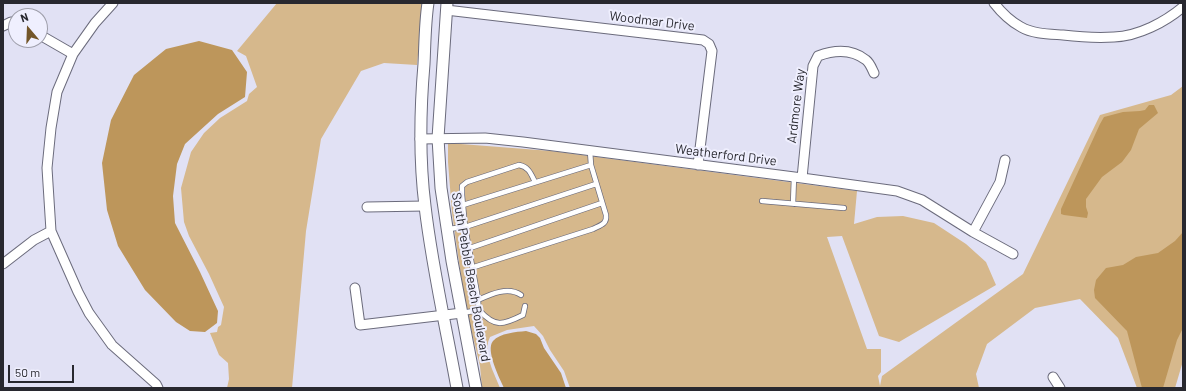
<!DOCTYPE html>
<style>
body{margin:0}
#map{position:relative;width:1186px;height:391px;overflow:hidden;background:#e1e1f4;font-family:Barlow,sans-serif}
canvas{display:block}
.frame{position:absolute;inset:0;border:4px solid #28282f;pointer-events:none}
.north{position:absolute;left:8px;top:8px;width:40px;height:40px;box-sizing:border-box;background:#efeffe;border:1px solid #9f9fab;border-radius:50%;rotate:341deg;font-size:11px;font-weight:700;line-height:16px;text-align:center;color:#28282f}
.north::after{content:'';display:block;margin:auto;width:14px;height:18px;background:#735629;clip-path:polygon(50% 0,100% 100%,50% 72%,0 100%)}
.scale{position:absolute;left:8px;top:365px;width:66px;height:18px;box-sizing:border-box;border:2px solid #28282f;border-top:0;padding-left:5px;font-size:12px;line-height:14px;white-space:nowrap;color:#28282f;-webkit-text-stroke:3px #efeffe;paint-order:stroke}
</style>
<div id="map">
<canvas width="1186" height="391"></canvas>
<div class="frame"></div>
<div class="north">N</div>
<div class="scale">50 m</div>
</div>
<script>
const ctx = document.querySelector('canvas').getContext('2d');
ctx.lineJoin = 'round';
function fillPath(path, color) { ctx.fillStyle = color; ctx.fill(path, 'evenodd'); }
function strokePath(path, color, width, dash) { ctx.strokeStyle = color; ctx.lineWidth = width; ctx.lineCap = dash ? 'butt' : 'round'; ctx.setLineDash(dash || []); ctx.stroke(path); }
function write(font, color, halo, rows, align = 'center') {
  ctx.font = font + ' Barlow,sans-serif'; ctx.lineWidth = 4; ctx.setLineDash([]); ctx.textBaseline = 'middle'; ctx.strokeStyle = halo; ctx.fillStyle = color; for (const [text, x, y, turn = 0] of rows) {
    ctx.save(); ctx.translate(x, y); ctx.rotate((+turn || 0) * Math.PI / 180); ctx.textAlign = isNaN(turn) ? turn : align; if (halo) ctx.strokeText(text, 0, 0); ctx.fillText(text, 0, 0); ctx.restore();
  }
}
const green = new Path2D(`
 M277,3H423L417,65L384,63L361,71L321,139L306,231L292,388H227L229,379L228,363L219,355L210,333L217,332L218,327L221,325L224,307L209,274L189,236L184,222L181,188L191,152L204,133L220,118L247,101L249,94L257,87L246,56L237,51Z
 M1183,86V361L1175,388H1137L1118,338L1080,299L1035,308L987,344L976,374L979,388H570L564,371L550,350L543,336L534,326L507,330L490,337L488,342L487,354L492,369L500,388H482L480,366L465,304L452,213L448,162V143L551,151L857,191L854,224L877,217L903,216L934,223L966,244L986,262L996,285L899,342L879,336L842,236L827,237L867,349H881V372L878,376L880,386L882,376L1023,274L1100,115L1171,95Z`);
const water = new Path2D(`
 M199,41L232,50L247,72L245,97L218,114L185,144L177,164L173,196L175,223L200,272L218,311L217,323L205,332L190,331L176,322L145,290L118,246L107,210L102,163L111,120L134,75L166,49Z
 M1149,105H1154L1158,113L1139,129L1131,150L1122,162L1102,177L1086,199V207L1088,213L1087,218L1064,215L1061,214V209L1100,124L1104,117L1123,112L1140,111L1145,110Z
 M1183,232V328L1177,340L1163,388H1142L1127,331L1095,298L1094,290L1096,280L1106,268L1123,265L1136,257L1158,253L1175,241Z
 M526,331L536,334L540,338L544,348L561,373L566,388H504C500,379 485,350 493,341C500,333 516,332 526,331Z`);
const service = new Path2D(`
 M762,201L844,208
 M793,204L794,177
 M463,205L591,165L590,151
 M448,229L465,227L596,184
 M470,248L602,203
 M474,267L593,229C601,225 607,224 606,215L591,165
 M478,300C491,294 508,286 521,295
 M479,310C495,328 503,325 523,315L525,306
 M462,313L479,310L477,293L465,227L462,195V186L467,182L519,165C529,167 531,174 535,182`);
const minor = new Path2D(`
 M113,3L95,23L73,54L57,92L51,128L47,168L51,231L78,292L89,313L112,345L156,384L158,388
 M994,3C1001,12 1010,21 1021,27C1033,34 1049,34 1063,35C1080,37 1097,38 1114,37C1139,36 1165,22 1183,7
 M446,10L703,40L709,44L712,51L698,165
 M3,26L11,22L16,23
 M40,35L73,54
 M420,139L485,138L523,142L802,178L897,191L922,200L973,232L1013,254
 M802,178L813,66L818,56C834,50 852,49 866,60C870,63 872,69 874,73
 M367,207L425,206
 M973,232L1000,182L1005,160
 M3,264L34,240L51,231
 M355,288L360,325L462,313
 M1053,377L1060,388`);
const tertiary = new Path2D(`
 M428,3C425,23 425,43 424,64C420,111 419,158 425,206C432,267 446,327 457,388
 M447,3L438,138L441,188L452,261L476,388`);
const streetNames = [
 ["Woodmar Drive",652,21,7],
 ["Ardmore Way",796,106,-83],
 ["Weatherford Drive",726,155,7],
 ["South Pebble Beach Boulevard",471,277,80]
];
fillPath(green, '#d6b88c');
fillPath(water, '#bd965b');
strokePath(service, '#6b6b7c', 6);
strokePath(minor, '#6b6b7c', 11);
strokePath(tertiary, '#6b6b7c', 13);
strokePath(service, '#fff', 4.5);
strokePath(minor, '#fff', 9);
strokePath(tertiary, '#fff', 11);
write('13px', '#28282f', '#efeffe', streetNames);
</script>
